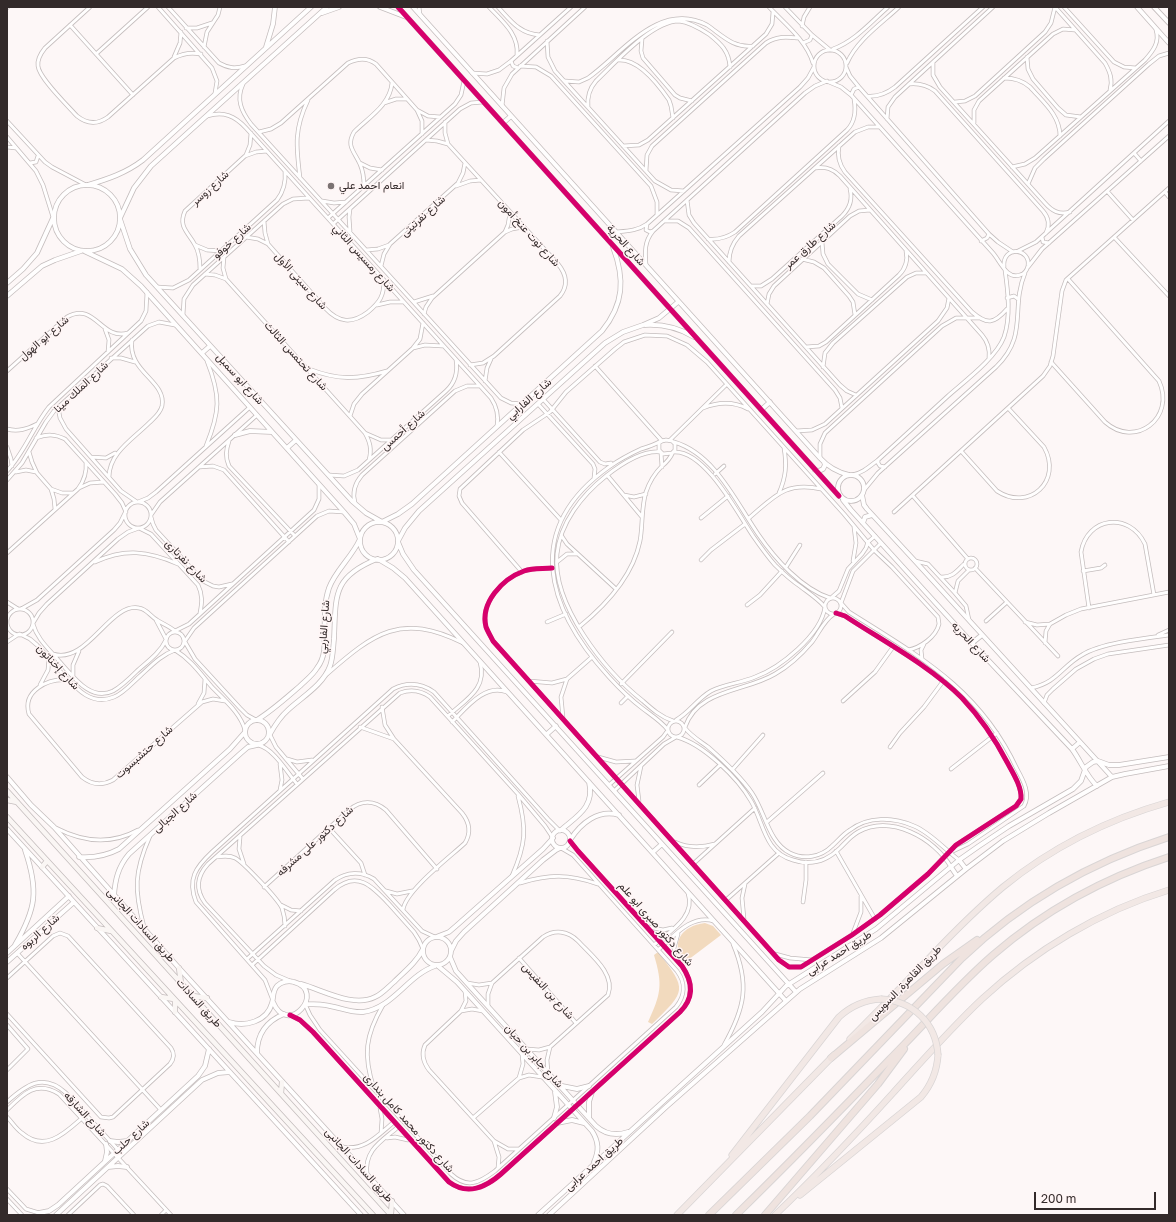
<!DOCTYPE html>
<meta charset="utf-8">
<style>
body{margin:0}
#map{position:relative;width:1176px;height:1222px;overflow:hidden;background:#fdf7f7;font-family:"Golos Text",sans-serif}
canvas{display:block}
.frame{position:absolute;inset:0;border:8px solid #332a2a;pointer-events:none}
.scale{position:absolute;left:1034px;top:1192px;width:122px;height:18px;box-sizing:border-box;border:2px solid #332a2a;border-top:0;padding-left:5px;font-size:12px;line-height:14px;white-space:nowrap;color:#332a2a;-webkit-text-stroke:3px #fff5f5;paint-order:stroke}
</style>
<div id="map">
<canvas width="1176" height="1222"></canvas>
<div class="frame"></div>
<div class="scale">200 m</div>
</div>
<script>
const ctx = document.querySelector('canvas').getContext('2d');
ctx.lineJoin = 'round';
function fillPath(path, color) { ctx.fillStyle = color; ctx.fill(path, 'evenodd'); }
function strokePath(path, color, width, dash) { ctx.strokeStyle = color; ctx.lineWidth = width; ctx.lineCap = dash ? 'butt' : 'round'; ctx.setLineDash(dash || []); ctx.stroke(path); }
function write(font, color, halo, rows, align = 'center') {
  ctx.font = font + ' "Golos Text",Vazirmatn,sans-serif'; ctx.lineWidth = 3; ctx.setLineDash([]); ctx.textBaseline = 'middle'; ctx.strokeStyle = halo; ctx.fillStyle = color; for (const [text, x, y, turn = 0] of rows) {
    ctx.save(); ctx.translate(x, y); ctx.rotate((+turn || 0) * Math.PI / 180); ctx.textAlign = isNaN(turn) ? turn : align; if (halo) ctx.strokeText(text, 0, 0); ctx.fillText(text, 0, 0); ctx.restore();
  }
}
const green = new Path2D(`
 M705,923L713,926L721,935L684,963C670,943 681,926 705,923Z
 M658,952C688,990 686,991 652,1024L648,1022C661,994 663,985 654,955Z`);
const minor = new Path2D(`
 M90,7L45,48C41,53 37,59 38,66C39,78 68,106 77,116C87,124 97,125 108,117L174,58C183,53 191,52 201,54
 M158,7L212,68L217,81L215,93
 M168,7L219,63C228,68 235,69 245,66
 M419,7L420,15
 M489,7C502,21 519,34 517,55
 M498,7C511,21 520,34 540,35
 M769,7C785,24 806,40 813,63
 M785,7L812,35L830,50
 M1055,7L1105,63C1110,72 1113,80 1110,90
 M1064,7L1114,62L1124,67L1136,68
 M7,8L8,7
 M70,25L133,95
 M802,26L804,17L810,7
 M186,28H197L212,23
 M642,39L641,51L643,58L675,95L680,98L692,101
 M547,41L548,57L555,71L655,181L671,190L684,191
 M803,43L810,40L812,35
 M204,47L207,32L218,15L220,7
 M833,49C855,41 871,22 888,7
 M814 66a16 16 0 1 1 32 0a16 16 0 1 1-32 0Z
 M96,54L148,7
 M174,57L180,43L181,32
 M1027,57L1028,69L1033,79L1058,108L1066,115L1081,117
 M619,60C639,59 658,84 669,100L671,106L673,118
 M511,61L513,66L518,68
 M933,62V75L940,87L1045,203C1052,211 1059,215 1070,212
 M847,63C857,40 881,24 899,7
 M520,66L536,67L551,76L651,186L657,202V215
 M846,67L850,76L859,87L989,234L998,242L1013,252
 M472,73L487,74L499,70L511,61L571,7
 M1004,78C1014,78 1022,80 1030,87C1043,102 1060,115 1060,136
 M565,81L579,82L588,78C622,54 659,0 707,25C723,36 733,48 753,46
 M829,82L841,87L851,95L993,253C1000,261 1007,280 1020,275C1024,274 1027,270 1028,266C1031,248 1002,245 1004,267
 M243,84C236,99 241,111 251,124L501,398L511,403L522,404
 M909,84C919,83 927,85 935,91L1043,211C1049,218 1050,225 1046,233
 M851,95L854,89L859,87
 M867,96C878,97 886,94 895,87L983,7
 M955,102L965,101L975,96L1045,32L1051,23L1055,7
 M384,103L396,99H407
 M502,106L504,88L512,74L585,7
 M588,107C587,97 589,89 596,81C615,63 652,21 679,21C690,22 701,29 710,35C721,44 729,51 730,67
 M417,110L428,116L440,117
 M207,116C224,111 235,116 246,128L491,398C497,407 499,415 497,426
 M887,119L888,107L895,97L993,7
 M7,121L45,162L52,167L86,185
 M445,122V133L448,144L558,264C567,275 568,286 560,296L494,356L483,363L470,365
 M974,123V110L979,101L1053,34L1063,29L1075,30
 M259,132L271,129L281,123L348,63C358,58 367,57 376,64L417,110L422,121V134
 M7,137L36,171L43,185L53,217
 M426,140L437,141L448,144
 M623,146L639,145L648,140L766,34L772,24L773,12
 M839,146C837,156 839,164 845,172L972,312C987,325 994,324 1007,309
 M7,147L16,148
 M1134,153L1141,161
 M246,155L250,145L251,133
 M30,163L36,162L38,156
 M360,163L370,168L382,170
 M1012,167L1025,164L1035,158L1145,60C1153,51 1160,42 1156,30
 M815,168C826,166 833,169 840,176L982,335C988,342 990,349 989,358
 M646,171L647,155L652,146L766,43C777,36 786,37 799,38
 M300,178C296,146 294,129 308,100
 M1028,184L1035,168L1044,159L1149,64L1159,56L1169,53
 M364,186C364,178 363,171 360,164C354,151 346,146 354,132C369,117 390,105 392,83
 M456,186L470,181L481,180
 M1107,191L1133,220
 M1165,192L1169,197
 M687,200L689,215L694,223L840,385L847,391L856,395
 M322,201L334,203L346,202
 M328,218L455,104L461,95L464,81
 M264,221L265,233L268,244
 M664,221H678L689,228L835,390L840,398L842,408
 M333,224L460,109L471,103L483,102
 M647,224L646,230L650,232L653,231
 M350,231L349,217L350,209
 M505,232L508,225L510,213
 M615,232C627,231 637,231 647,224L800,87L808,78L814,67
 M246,237L258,239L268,244L325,308C339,323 352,324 368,312C380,302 384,296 384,280
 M1042,237L1043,242L1049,243
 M1114,237L1169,296
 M708,239C718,240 726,238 735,232L847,130C856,121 856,110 854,99
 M981,241L987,238L989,234
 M822,242L823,254L828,264L858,294L872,300
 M195,245L207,250L221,251
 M366,250L378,249L389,245
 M1018,251L1036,242L1169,121
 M224,257L223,268L226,279
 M802,259L814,262L824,268L849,296L853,302L855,315
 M729,262C729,252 732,244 739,236L855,132L868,127H879
 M646,265C645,252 644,242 653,231L805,93L815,86L827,81
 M381,266L384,254L390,244L458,183L463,173L465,163
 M1028,267L1042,249L1169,136
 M200,269C200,261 199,252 195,245C188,232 178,227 185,211L245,156L256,152L267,151
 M205,274L215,275L226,279L365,433C370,442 372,449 369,460
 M751,286H761L772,279L842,216C850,208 853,200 850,189
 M157,287L173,288L189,280L277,200C284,191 286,182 285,171
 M1007,298L1014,296L1018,299
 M414,302L433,296
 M767,304L769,294L774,286L850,216L859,211L870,210
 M377,305L390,302H403
 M424,314L426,307L432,298L505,232L512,229L523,227
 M183,315L184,299L193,285L283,204L293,199L309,198
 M105,329L109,340L108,352
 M806,347L819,346L826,342L899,275C906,268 908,260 906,251
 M413,348L425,345L443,346
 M111,358H121L135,362
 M1051,362L1105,422C1135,449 1176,418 1159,381L1068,279
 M595,366L662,441
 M823,367L825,353L833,343L907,277L916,273H926
 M309,369C337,380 357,380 387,371
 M7,371L67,317C95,301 101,341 128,333
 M485,381L487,368L491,359
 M543,399L600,462L605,464L611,463
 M538,404L593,464L595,469L594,478
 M58,407L60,418L66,429L121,491L137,502
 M703,408C718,402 733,401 748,409
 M350,416L354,404L362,394L413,348L420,339L423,323
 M7,429C18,432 27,429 37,424
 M796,431L812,430L825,424L938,321L947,308L949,298
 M365,433L381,440H391
 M36,438C47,434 55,434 65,439L115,494L122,503L126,512
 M666,440L672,441L675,444V450L672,453L663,454L659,450V443L662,441Z
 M670,440L727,384
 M229,441C226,450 225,457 229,466L295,536
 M661,441C654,445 648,447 641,449C630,454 619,460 609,467C522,529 546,608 609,677C619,688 630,699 642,708C651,715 661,721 668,730
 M674,442C715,454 736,502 758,534C775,559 802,589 830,598
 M206,446C220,412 221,396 207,361
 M7,447L11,459L12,466
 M961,451L997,491C1029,512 1063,481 1044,447L1008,408
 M29,452L32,462L37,473L51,489L54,499L55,509
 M499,452L561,520
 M660,452C641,450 620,465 606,476C582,495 560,523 557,554C552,605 605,671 643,701C652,709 661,717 673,721
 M674,452C705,450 738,514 753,536C760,546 767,556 775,565C783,573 792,581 801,587C809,593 818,599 824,606
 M661,453L662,467
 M91,457L106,458L115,453
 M820,458V444L825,433L942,326L956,318H979
 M878,460V463L880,466L885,467
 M199,467L213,466L224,470L289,542
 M7,471C25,452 33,427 49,407L141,321L146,311L147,292
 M16,472L26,470L36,472
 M715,474L724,466
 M329,475L344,476L358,470L446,391C456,382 458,372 456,360
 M607,475L642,517
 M852,475C863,473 870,466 878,460C902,438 925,417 948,396C965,381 996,358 1004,337C1011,317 1008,291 1005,270
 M109,477C109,453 133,439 149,423C154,418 160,414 162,406C167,381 127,372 132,340
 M7,480L22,463L46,422L54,411L148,326L159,322L175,325
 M79,488L90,483L104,482
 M51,489L62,493H73
 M864,490L878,473L996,367C1029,335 1010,309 1025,273
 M779,493C786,477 787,465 784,448
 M624,495L634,497L646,494
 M913,496L968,559
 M125 515a13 13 0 1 1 26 0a13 13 0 1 1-26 0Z
 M138,502L148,498L156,492L250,407
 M355,503C352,492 355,483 362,475L455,391L467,386H480
 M894,512L1043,376L1050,366L1053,356L1062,291L1066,280L1169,188
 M151,515L160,502L257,415
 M151,517L153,524L156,530L203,581L213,586L219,587L232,584
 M701,518L728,496
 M749,518C774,497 785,481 821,489
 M139,528L151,534L198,585C203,595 202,603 200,613
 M561,535L567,544L616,589
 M7,553L78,489C84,481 87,473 86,462
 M965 564a6 6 0 1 1 12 0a6 6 0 1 1-12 0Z
 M701,560L711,550L745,524
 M853,561L856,543L854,527
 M915,561L928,564L955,593L966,606L969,620
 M95,562C125,548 148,551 178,564
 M557,562L567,554H577
 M786,567L800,545
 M552,568C542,569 533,568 524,571C502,579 480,603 486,627C488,632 491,637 493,641L779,960L789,967H801L852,935L880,915L928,874L956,845L1016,806L1021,799C1022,787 1013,773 1007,762C995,739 980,717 962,698C930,666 883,641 845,616L836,613
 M975,568L1058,656
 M1083,571L1101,568L1105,565
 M522,572L462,503L459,496L460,489L523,430L550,412L566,392L615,349L624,342L645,335L667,336L687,345L707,362L844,514L874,550L892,567L938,617L939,624C936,637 920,648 908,650
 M941,577C952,578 957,571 964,564
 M955,593L958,581L969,570
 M825 606a8 8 0 1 1 16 0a8 8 0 1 1-16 0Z
 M831,598L839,591L848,569L862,554L866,548L868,542L875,536
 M7,602L18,609
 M841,603L849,612C920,657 980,689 1017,769C1023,780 1031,794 1024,806L968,844L951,852
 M841,603L853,571L881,543
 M747,605L760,595L782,571
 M1089,608L1081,552C1087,517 1129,511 1145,544L1154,595
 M21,609L37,600L114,530L120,523L125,513
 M7 622a13 13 0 1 1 26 0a13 13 0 1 1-26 0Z
 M156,620L166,639
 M986,621L1007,602
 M547,622L566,614
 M1025,622L1037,625L1050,624L1066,615L1081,609L1169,592
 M33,623L39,613L47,604L118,539L128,532L139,528
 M33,624C37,639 49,649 59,661C73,676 90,702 113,691C122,686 130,678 137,671C147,662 160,653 166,640
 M579,627C606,605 633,576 640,541C643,525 641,508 646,492C649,483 655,473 662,466C667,462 670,459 673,452
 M175,631L189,624L314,510L319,499V485
 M166 641a9 9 0 1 1 18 0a9 9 0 1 1-18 0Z
 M20,634L30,639L37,645C45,653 52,662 60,671C74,686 90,707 114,697C124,693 132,683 140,676C151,666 161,655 175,650
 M1158,635L1169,630
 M185,641L194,628L317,516L329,511L344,512
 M7,642L19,634
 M185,642L195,659L240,708L247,715L256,720
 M1045,643L1046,631L1050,624
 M175,650C190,659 200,673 211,686C223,699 240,712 245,730
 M53,654C87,665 110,602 139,608C147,609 150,616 157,620C163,624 169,626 175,631
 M922,659L921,650L924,644
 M327,674C374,633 401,612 463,643
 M73,676V665L79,651
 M68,680C48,678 22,691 29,714L82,777C92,785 102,786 113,780L202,702L213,699L225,701
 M529,681L552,683L567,679L592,657
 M621,684L672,632
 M40,685L48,670L49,658
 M1031,688C1057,683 1062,666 1082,655C1101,643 1146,638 1169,635
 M843,701L875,672L893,647
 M621,703L628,696
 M1044,703L1047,695L1053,689L1076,669L1094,659L1108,654L1169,645
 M198,704L204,693L205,679
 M382,707L385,725L394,739L462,813C470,823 471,833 465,843C450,857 405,891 403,910
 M448,716C465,700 488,689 480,662
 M563,718L561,697L567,679
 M676,720C689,713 697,699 711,691C725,684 741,683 755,677C780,668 821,635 825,607
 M668 729a8 8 0 1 1 16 0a8 8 0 1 1-16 0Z
 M452,722C466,708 485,683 507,692
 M360,727L394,739
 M685,727C698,689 745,692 775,674C789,666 801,655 812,642C819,633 824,620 834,614
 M685,728C691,736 700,741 708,747C724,761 740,776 752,793C765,812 769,843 790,853C804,860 821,857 832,846C838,841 843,834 850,830C868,816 893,817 914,826C931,833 944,849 959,860
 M270,735L276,747L303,779
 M677,737C703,744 738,778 751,801C764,823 764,852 793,860C811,866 827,861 840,848C846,842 851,836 858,832C891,814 934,838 951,867
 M258,745C273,748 287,772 297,784
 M890,747L900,733L924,707L944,680
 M598,757L616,762L635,761
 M287,759L297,762L312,760
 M951,769L997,733
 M732,770L763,735
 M609,785L663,737L668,730
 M699,785L720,765
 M280,790L282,780L280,764
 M614,791L664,744L676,737
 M639,801L637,785L641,766
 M767,822L823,773
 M56,828C83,842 111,845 138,830
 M329,828L361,863L365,875
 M240,837L239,849L244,864
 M675,842C688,848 701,848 715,844
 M836,851L875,919
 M216,857C223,856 229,855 235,858C243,862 278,899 282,908C284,914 285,920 285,926
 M693,864L755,808
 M512,876C526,844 527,829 518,796
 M520,883C550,874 568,874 598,884
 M264,887L349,810C361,800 374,800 386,810L437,869
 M386,891L397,894L412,891
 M726,900L779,853
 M803,902L806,880V862
 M281,905L291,910L301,911
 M744,919L742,898L745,884
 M144,927C134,890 134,872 150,836
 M649,927L663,930L672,928
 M853,933L861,912V896
 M654,945C670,931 696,917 688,893
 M658,950C674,936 691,914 714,921
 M17,953L161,1110
 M775,954L790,958L812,960
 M675,957L674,948L678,934
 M519,958L576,1023
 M247,959L335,880C347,872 361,871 374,879L422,931L435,937
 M252,965L334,890C357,870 372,886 389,904C397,913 405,922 414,932L419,940L423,949
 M7,978L53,936L60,933L68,936L171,1048C175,1054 174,1059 170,1064L113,1117L109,1118L101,1117L7,1014
 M290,981L276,975L264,966L205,903C195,889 197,876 208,864L400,693C411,689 420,690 430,697L518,794L545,826L553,838
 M467,983L479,985L492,983L543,937C555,929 568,931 578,941C591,955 616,974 608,995L550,1047L539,1050L527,1049
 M465,991L466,1001L461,1011L425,1045C421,1054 423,1062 429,1070L494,1141L508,1149H519
 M272,998L265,980L196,902C187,879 196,867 212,852L393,689C407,682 421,683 434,692L548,819L560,831
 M305,1004L310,1015L320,1030L451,1174C467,1189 479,1183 495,1171L676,1007C685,996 686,983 677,971L573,855L561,848
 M488,1006V994L492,983
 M461,1011L472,1009L483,1011
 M290,1015L300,1020L313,1032L449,1182C468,1196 486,1187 501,1174L680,1012C694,998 693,982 682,966L578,851L570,841
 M7,1025L28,1049L7,1070
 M724,1045C745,1008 750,984 733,944
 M548,1073L547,1060L550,1047
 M519,1078L529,1075L542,1077
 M374,1089C363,1055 365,1036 383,1005
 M7,1102C26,1085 43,1072 66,1093L122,1154
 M380,1108L382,1119L381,1133
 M7,1110C23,1094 36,1080 59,1094L171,1215
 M7,1117C12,1122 16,1129 22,1133C45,1153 65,1133 82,1118
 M473,1118L519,1078L523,1064L522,1054
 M387,1138L395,1137L408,1140
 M494,1141L499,1157L498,1168
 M343,1147C365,1151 378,1135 394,1122
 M367,1174C364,1150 382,1141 398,1127
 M7,1189L26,1209L39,1213
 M7,1199L22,1215
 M68,1215L100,1185L103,1184L107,1186L134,1215
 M161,1215L166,1210`);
const tertiary = new Path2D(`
 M380,7L406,17
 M398,7L839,496
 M413,7L820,458C828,467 837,472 849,475
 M1137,7L1169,43
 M1154,7L1169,23
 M322,13L339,7
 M266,47L273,24L275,7
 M503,123L511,116
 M54 218a33 33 0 1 1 66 0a33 33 0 1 1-66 0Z
 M88,185C108,179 126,173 143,160L311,7
 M120,218L134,188L151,166L327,7
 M120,219L130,249L146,275L352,501L366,513L382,522
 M84,251L122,269L141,286L344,512L354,524L360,539
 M7,283L23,269L37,253L53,218
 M7,296L42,266L55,260L81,251
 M645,325C663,324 679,328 694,337
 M202,353L210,346
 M761,410L770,402
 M235,435L250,431L272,432
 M287,448L296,440
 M815,470L819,471L823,469L825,465L824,462
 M838 488a13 13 0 1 1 26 0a13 13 0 1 1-26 0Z
 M862,495L864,505L867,509L915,561L1112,777
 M843,500L851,510L972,643L1072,749C1081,761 1086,776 1097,786
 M382,522L398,514L412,504L602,331C624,304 625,279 613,247
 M360 541a19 19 0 1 1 38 0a19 19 0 1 1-38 0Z
 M863,523L865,517L872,515
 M398,541L405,528L419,511L605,343L623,332L643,325L659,318L678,302
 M398,542L403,554L414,570L796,992
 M378,559L393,568L405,578L786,1001
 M972,643L982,635
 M245 732a12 12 0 1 1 24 0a12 12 0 1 1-24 0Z
 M257,720C273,710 286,698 300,686C306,680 313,675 317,668C321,663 323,658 324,651C326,630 322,608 329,588C335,571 352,557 360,539
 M270,734C275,725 280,717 288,710C302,697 323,685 330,666C333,658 333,648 334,639C336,596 332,577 377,559
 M547,734L556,726
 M1072,749L1080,742
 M7,777L31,805L54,827L179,968L404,1215
 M7,829L361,1215
 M561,830C577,816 595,807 589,782
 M552 839a9 9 0 1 1 18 0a9 9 0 1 1-18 0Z
 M570,840C581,823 598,809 619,815
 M653,852L662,844
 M79,857C94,858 106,856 119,849L230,749L245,732
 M959,860L966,869
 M951,867L957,876
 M114,896C115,880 118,867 129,854L241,753L248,747L257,745
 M423 951a14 14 0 1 1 28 0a14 14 0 1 1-28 0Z
 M436,937L449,932L456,926L543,849L553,838
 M15,945C36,909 39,891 25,850
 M451,951L456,941L464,932L543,860L556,850L560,848
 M7,953L69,896
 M450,957L456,971L596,1126C606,1135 616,1136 628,1132
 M7,962L74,902
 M438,966L457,982L592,1131C599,1142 599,1151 594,1162
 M301,984C323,990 353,1008 375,997C382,994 388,987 394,982C405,971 416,963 423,949
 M306,1004C314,1004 322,1004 330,1006C341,1008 352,1013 363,1012C393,1008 408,975 435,966
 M229,1022C245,1027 267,1022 272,1003C274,997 272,992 277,986C281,982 288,980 294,982C327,991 288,1038 273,1002
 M257,1053C257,1034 267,1021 284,1014
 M562,1086L577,1089L589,1086
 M554,1118L557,1107L555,1092
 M589,1118V1102L592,1092
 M557,1123L572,1120L584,1123
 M110,1141L118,1142L127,1141
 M105,1161L107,1152L106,1144
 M108,1167L118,1166L127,1167
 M39,1215V1213L49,1211L58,1205L198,1076L205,1066L209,1049
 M56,1215L202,1080L218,1073L230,1072
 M538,1215L762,1012L786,986L876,929L959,860L979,846L1009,826L1073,789L1081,781L1086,767L1093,762L1098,761L1109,765H1119L1169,757
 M549,1215L666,1107L800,989L881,938L966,869L1003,841L1049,813L1112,777L1125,774L1169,766`);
const secondary = new Path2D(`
 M7,791L391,1215
 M7,800L17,802
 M7,817L373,1215
 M42,867L47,861
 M97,928L111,931
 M179,968L181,983
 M193,996L207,998
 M161,997L174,999
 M175,1000V1012
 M281,1093L282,1082
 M391,1214L392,1201`);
const trunk = new Path2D(`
 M850,1039C878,1011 905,983 933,954C955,931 978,908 1003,887C1052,847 1109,819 1169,802
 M732,1155L839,1017C851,1006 865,1000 881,999
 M800,1195L847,1157L921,1097C932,1084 937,1071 938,1055
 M677,1215L834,1055
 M775,1215C816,1176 855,1135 893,1093C922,1061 951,1028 982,999C1035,950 1100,911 1169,890`);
const motorway = new Path2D(`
 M831,1058L943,964L977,940
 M709,1215L810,1116L962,958C1021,902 1091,862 1169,837
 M736,1215C788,1164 839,1112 889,1060C924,1025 956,987 993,955C1045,910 1104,878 1169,857
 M765,1215L878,1084L904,1049`);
const trunkBridge = new Path2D(`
 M881,999C913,1001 936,1023 938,1055`);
const cycleway = new Path2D(`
 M398,7L839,496
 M552,568C542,569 533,568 524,571C502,579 480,603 486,627C488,632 491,637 493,641L779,960L789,967H801L852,935L880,915L928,874L956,845L1016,806L1021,799C1022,787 1013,773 1007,762C995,739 980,717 962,698C930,666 883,641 845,616L836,613
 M290,1015L300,1020L313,1032L449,1182C468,1196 486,1187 501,1174L680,1012C694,998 693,982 682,966L578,851L570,841`);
const markers = [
 [331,186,4,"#7a7272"]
];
const poiNames = [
 ["انعام احمد علي",339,186]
];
const streetNames = [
 ["شارع زوسر",210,188,-42],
 ["شارع نفرتيتى",423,216,-42],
 ["شارع توت عنخ أمون",529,233,48],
 ["شارع خوفو",232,241,-42],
 ["شارع الحرية",626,245,48],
 ["شارع طارق عمر",810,245,-42],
 ["شارع رمسيس الثاني",364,258,48],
 ["شارع سيتى الأول",301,281,48],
 ["شارع ابو الهول",44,338,-41],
 ["شارع تحتمس الثالث",296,356,48],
 ["شارع ابو سمبل",240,379,48],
 ["شارع الملك مينا",81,387,-43],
 ["شارع الفارابي",529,399,-42],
 ["شارع أحمس",403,430,-42],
 ["شارع نفرتارى",186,561,46],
 ["شارع الفاربي",324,627,-86],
 ["شارع الحريه",971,642,47],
 ["شارع إخناتون",58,667,47],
 ["شارع حتشبسوت",144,752,-42],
 ["شارع الجبالى",175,812,-42],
 ["شارع دكتور على مشرفه",315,841,-42],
 ["شارع دكتور صبرى ابو علم",656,924,49],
 ["طريق السادات الجانبى",141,925,48],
 ["شارع الربوه",40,932,-42],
 ["طريق احمد عرابى",839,953,-32],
 ["طريق القاهرة, السويس",905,983,-46],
 ["شارع بن النفيس",548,991,48],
 ["طريق السادات",199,1003,48],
 ["شارع جابر بن حيان",534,1056,48],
 ["شارع الشارقه",85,1114,47],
 ["شارع دكتور محمد كامل بندارى",409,1123,48],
 ["شارع حلب",131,1137,-43],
 ["طريق احمد عرابى",594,1164,-42],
 ["طريق السادات الجانبى",359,1165,48]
];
fillPath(green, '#f2dabe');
strokePath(minor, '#c4bdbd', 4.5);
strokePath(tertiary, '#c4bdbd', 5.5);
strokePath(secondary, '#c4bdbd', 6);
strokePath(trunk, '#d9d5d5', 7);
strokePath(motorway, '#d9d5d5', 8);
strokePath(minor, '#fffefe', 3);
strokePath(tertiary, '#fffefe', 4);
strokePath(secondary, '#faf6f4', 4.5);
strokePath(trunk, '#f2e8e5', 5.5);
strokePath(motorway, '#efe3df', 6);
strokePath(trunkBridge, '#d9d5d5', 7, []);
strokePath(trunkBridge, '#f2e8e5', 5.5);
strokePath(cycleway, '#d6006c', 5);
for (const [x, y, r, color] of markers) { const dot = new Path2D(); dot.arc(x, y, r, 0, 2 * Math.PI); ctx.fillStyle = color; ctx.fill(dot); strokePath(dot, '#fff5f5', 1.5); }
write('11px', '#332a2a', '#fff5f5', poiNames, 'left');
write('11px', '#332a2a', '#fff5f5', streetNames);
</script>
